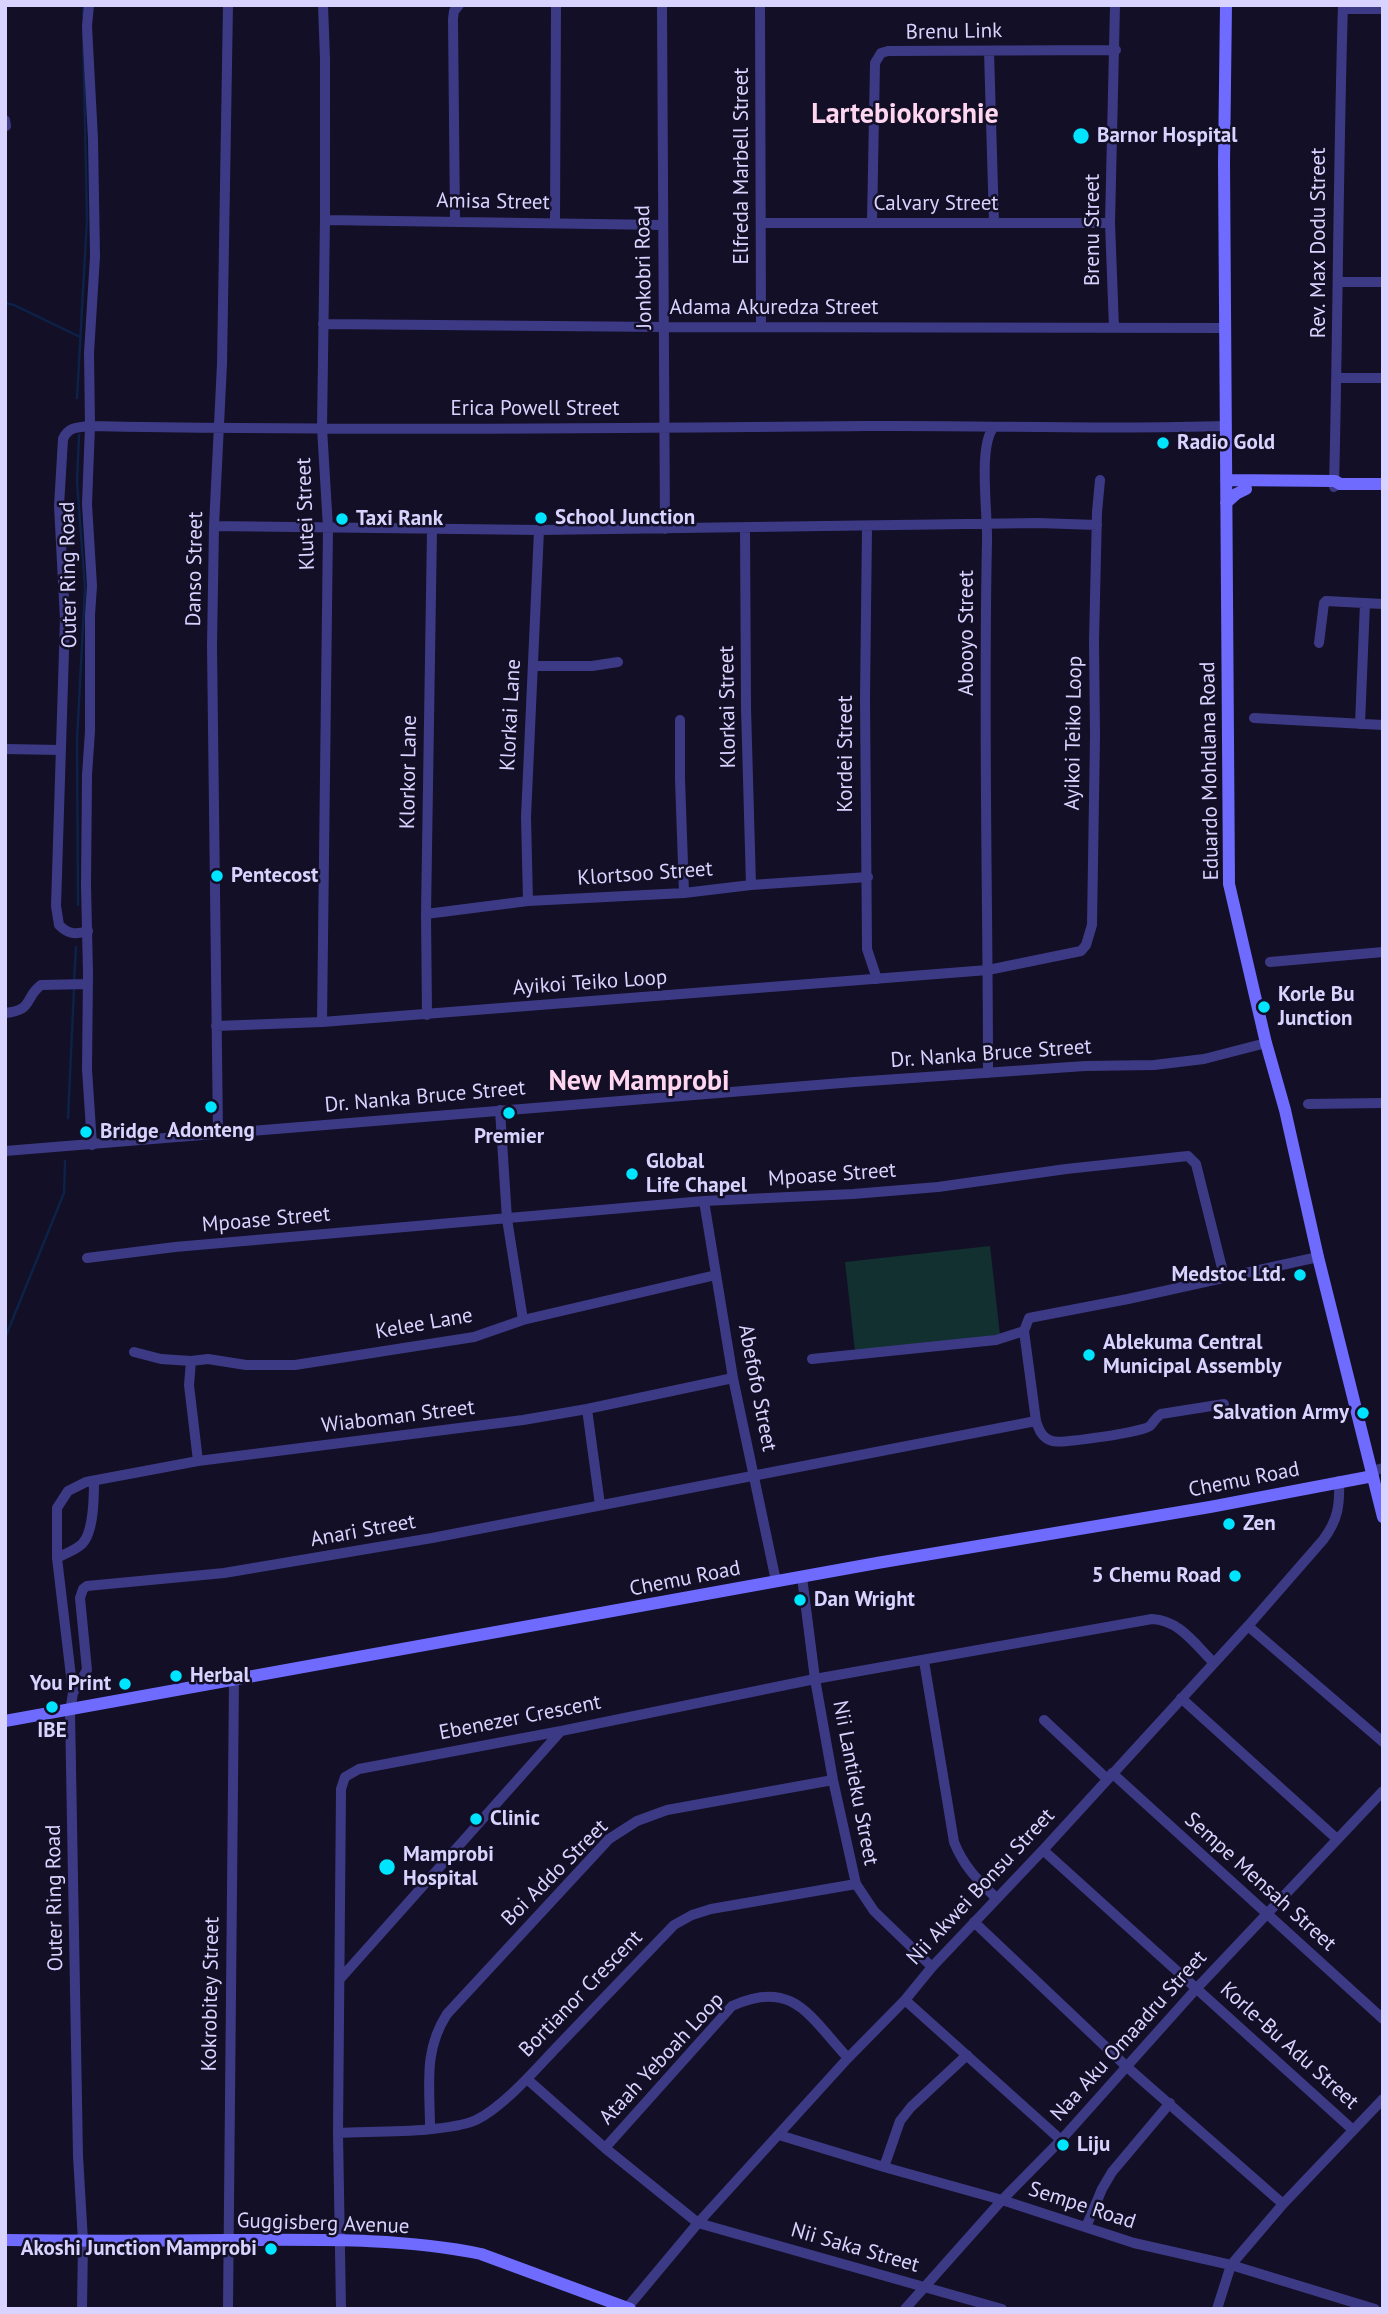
<!DOCTYPE html>
<style>
body{margin:0}
#map{position:relative;width:1388px;height:2314px;overflow:hidden;background:#130f26;font-family:"PT Sans",sans-serif}
canvas{display:block}
.frame{position:absolute;inset:0;border:7px solid #d9d4ff;pointer-events:none}
</style>
<div id="map">
<canvas width="1388" height="2314"></canvas>
<div class="frame"></div>
</div>
<script>
const ctx = document.querySelector('canvas').getContext('2d');
ctx.lineJoin = 'round';
function fillPath(path, color) { ctx.fillStyle = color; ctx.fill(path, 'evenodd'); }
function strokePath(path, color, width, dash) { ctx.strokeStyle = color; ctx.lineWidth = width; ctx.lineCap = dash ? 'butt' : 'round'; ctx.setLineDash(dash || []); ctx.stroke(path); }
function write(font, color, halo, rows, align = 'center') {
  ctx.font = font + ' "PT Sans",sans-serif'; ctx.lineWidth = 5; ctx.setLineDash([]); ctx.textBaseline = 'middle'; ctx.strokeStyle = halo; ctx.fillStyle = color; for (const [text, x, y, turn = 0] of rows) {
    ctx.save(); ctx.translate(x, y); ctx.rotate((+turn || 0) * Math.PI / 180); ctx.textAlign = isNaN(turn) ? turn : align; if (halo) ctx.strokeText(text, 0, 0); ctx.fillText(text, 0, 0); ctx.restore();
  }
}
const green = new Path2D(`
 M990,1246L1000,1335L855,1351L845,1262Z`);
const stream = new Path2D(`
 M83,16L84,5
 M5,303L14,305L80,337
 M77,398L87,219L83,30
 M78,905L77,740L85,588L77,482L79,435
 M74,982L76,947
 M68,1118L74,989
 M5,1338L64,1193L65,1161`);
const street = new Path2D(`
 M89,5L87,26L93,139L95,256L89,353L90,426L87,504L92,586L90,615V731L87,775L86,885L88,973L87,1069L92,1145
 M662,5L665,529
 M760,5L761,327
 M1343,9H1383
 M989,51L994,223
 M5,120L6,126
 M325,220L661,225
 M455,221L453,19L454,11L459,5
 M555,222L556,5
 M872,222L875,63L881,53L888,51L1116,50
 M762,223H1110
 M1338,282H1383
 M323,324L664,327L1226,328
 M1114,328L1110,223L1115,5
 M1338,378H1383
 M1334,487C1338,326 1338,166 1343,5
 M214,526L539,530L1038,523L1097,525
 M867,527L865,698L867,949L877,979
 M745,528L746,708L751,885
 M1319,643L1324,603L1326,601L1383,604
 M533,666H592L618,662
 M1254,718L1383,725
 M680,720V779L684,893
 M1360,724L1365,603
 M5,749L61,750
 M528,901L526,817L539,530
 M426,914L528,901L684,893L751,885L868,877
 M88,931C75,935 68,934 59,925L56,906L65,619L59,506L63,439C68,427 78,427 90,426C349,431 608,428 866,426C986,425 1106,430 1226,426
 M1270,962L1383,952
 M5,1013C34,1010 24,998 41,985L88,984
 M427,1015L426,914L432,529
 M322,1022L328,528L322,428L325,220V59L323,5
 M216,1026L322,1022L988,970L1081,951L1086,945L1092,925L1095,736L1094,641L1097,512L1100,480
 M988,1073C988,896 983,719 987,542C988,515 978,448 993,428
 M1308,1104L1383,1103
 M500,1110L507,1219L523,1320
 M218,1134L212,646L214,526L222,364L228,5
 M5,1151L854,1082L1085,1066L1154,1065L1204,1059L1266,1043
 M704,1201L733,1378L776,1581
 M87,1258L175,1247L704,1201L853,1194L938,1187L1066,1169L1188,1156L1196,1164L1224,1276
 M134,1352L161,1359L191,1361L208,1359L246,1365H295L474,1337L523,1320L716,1275
 M812,1359L996,1340L1024,1331
 M191,1361L189,1385L198,1461
 M1224,1404L1161,1414C1155,1418 1154,1422 1150,1426C1143,1432 1061,1444 1052,1441C1042,1438 1039,1430 1036,1421L1024,1331L1029,1318L1128,1299L1318,1257
 M587,1409L600,1505
 M1372,1471L1383,1468
 M57,1558C64,1554 76,1550 82,1544C94,1532 94,1497 94,1481
 M802,1577L815,1679L833,1780L856,1884L874,1911L932,1967
 M1248,1626L1383,1742
 M924,1661L954,1842C964,1867 977,1879 996,1898
 M73,1693L87,1670L80,1598L83,1589L87,1586L224,1573L432,1538L1036,1421
 M1181,1698L1337,1839
 M1044,1720L1106,1778
 M1112,1773L1383,2019
 M1043,1850L1353,2130
 M974,1922L1127,2067L1283,2204
 M340,1979L561,1731
 M905,2000L1061,2140
 M527,2079L605,2148L698,2223L1002,2309
 M430,2128C430,2086 423,2051 447,2014L609,1839L637,1821L667,1810L833,1780
 M338,2133C373,2131 447,2133 476,2120C503,2107 535,2070 556,2048C595,2007 635,1966 674,1925L692,1915L711,1909L856,1884
 M779,2135L884,2167L1002,2200L1134,2243L1231,2265L1375,2309
 M605,2148L732,2006C793,1978 810,2017 848,2058
 M884,2167L900,2121L911,2107L967,2055
 M1086,2227L1102,2189L1112,2172L1170,2103
 M627,2308L698,2223L848,2058L905,2000L932,1967L1043,1850L1248,1626L1323,1540C1338,1520 1340,1505 1339,1481
 M82,2309L83,2241L78,2156L70,1711L73,1693L57,1558V1508L68,1491L86,1482L198,1461L523,1420L587,1409L733,1378
 M228,2309L234,1680
 M341,2309L338,2133L341,1789L345,1777L359,1769L561,1731L815,1679L1152,1619C1179,1620 1195,1644 1213,1662
 M905,2309L1002,2200L1061,2140L1196,1989L1383,1791
 M1217,2309L1231,2265L1283,2204L1383,2099`);
const secondary = new Path2D(`
 M1226,5L1224,163L1229,884L1266,1043L1285,1110L1318,1257L1383,1517
 M1226,480L1335,481L1340,484H1383
 M1226,503L1236,494L1246,489
 M5,1721L877,1563L1210,1507L1373,1476
 M5,2240C78,2241 152,2241 225,2240C308,2240 400,2237 481,2254L630,2309`);
const markers = [
 [1081,136,9,"#00e5ff"],
 [1163,443,7,"#00e5ff"],
 [541,518,7,"#00e5ff"],
 [342,519,7,"#00e5ff"],
 [217,876,7,"#00e5ff"],
 [1264,1007,7,"#00e5ff"],
 [211,1107,7,"#00e5ff"],
 [509,1113,7,"#00e5ff"],
 [86,1132,7,"#00e5ff"],
 [632,1174,7,"#00e5ff"],
 [1300,1275,7,"#00e5ff"],
 [1089,1355,7,"#00e5ff"],
 [1363,1413,7,"#00e5ff"],
 [1229,1524,7,"#00e5ff"],
 [1235,1576,7,"#00e5ff"],
 [800,1600,7,"#00e5ff"],
 [176,1676,7,"#00e5ff"],
 [125,1684,7,"#00e5ff"],
 [52,1707,7,"#00e5ff"],
 [476,1819,7,"#00e5ff"],
 [387,1867,9,"#00e5ff"],
 [1063,2145,7,"#00e5ff"],
 [271,2249,7,"#00e5ff"]
];
const streetNames = [
 ["Brenu Link",954,32,-1],
 ["Elfreda Marbell Street",742,166,-90],
 ["Amisa Street",493,202,1],
 ["Calvary Street",936,204],
 ["Brenu Street",1093,230,-90],
 ["Rev. Max Dodu Street",1319,243,-90],
 ["Jonkobri Road",644,267,-91],
 ["Adama Akuredza Street",774,308],
 ["Erica Powell Street",535,409],
 ["Klutei Street",306,514,-92],
 ["Danso Street",195,569,-89],
 ["Outer Ring Road",69,575,-91],
 ["Abooyo Street",967,633,-90],
 ["Klorkai Street",728,707,-91],
 ["Klorkai Lane",511,715,-87],
 ["Ayikoi Teiko Loop",1074,733,-89],
 ["Kordei Street",846,754,-90],
 ["Eduardo Mohdlana Road",1210,771,-91],
 ["Klorkor Lane",409,772,-89],
 ["Klortsoo Street",645,874,-4],
 ["Ayikoi Teiko Loop",590,983,-4],
 ["Dr. Nanka Bruce Street",991,1054,-4],
 ["Dr. Nanka Bruce Street",425,1097,-5],
 ["Mpoase Street",832,1175,-4],
 ["Mpoase Street",266,1220,-5],
 ["Kelee Lane",424,1324,-10],
 ["Abefofo Street",757,1388,79],
 ["Wiaboman Street",398,1417,-7],
 ["Chemu Road",1244,1480,-11],
 ["Anari Street",363,1531,-10],
 ["Chemu Road",685,1579,-11],
 ["Ebenezer Crescent",520,1718,-11],
 ["Nii Lantieku Street",855,1783,79],
 ["Boi Addo Street",555,1873,-45],
 ["Sempe Mensah Street",1260,1882,42],
 ["Nii Akwei Bonsu Street",981,1887,-47],
 ["Outer Ring Road",55,1898,-91],
 ["Kokrobitey Street",211,1994,-89],
 ["Bortianor Crescent",581,1994,-46],
 ["Naa Aku Omaadru Street",1129,2036,-48],
 ["Korle-Bu Adu Street",1289,2046,42],
 ["Ataah Yeboah Loop",662,2059,-47],
 ["Sempe Road",1082,2206,18],
 ["Guggisberg Avenue",323,2224,2],
 ["Nii Saka Street",855,2248,16]
];
const poiNames = [
 ["Barnor Hospital",1097,136],
 ["Radio Gold",1177,443],
 ["School Junction",555,518],
 ["Taxi Rank",356,519],
 ["Pentecost",231,876],
 ["Korle Bu",1278,995],
 ["Junction",1278,1019],
 ["Adonteng",211,1131,"center"],
 ["Bridge",100,1132],
 ["Premier",509,1137,"center"],
 ["Global",646,1162],
 ["Life Chapel",646,1186],
 ["Medstoc Ltd.",1286,1275,"right"],
 ["Ablekuma Central",1103,1343],
 ["Municipal Assembly",1103,1367],
 ["Salvation Army",1349,1413,"right"],
 ["Zen",1243,1524],
 ["5 Chemu Road",1221,1576,"right"],
 ["Dan Wright",814,1600],
 ["Herbal",190,1676],
 ["You Print",111,1684,"right"],
 ["IBE",52,1731,"center"],
 ["Clinic",490,1819],
 ["Mamprobi",403,1855],
 ["Hospital",403,1879],
 ["Liju",1077,2145],
 ["Akoshi Junction Mamprobi",257,2249,"right"]
];
const districtNames = [
 ["Lartebiokorshie",905,115],
 ["New Mamprobi",639,1082]
];
fillPath(green, '#12302f');
strokePath(stream, '#0c2248', 2.5);
strokePath(street, '#3d3a85', 10);
strokePath(secondary, '#6f6bff', 12);
for (const [x, y, r, color] of markers) { const dot = new Path2D(); dot.arc(x, y, r, 0, 2 * Math.PI); ctx.fillStyle = color; ctx.fill(dot); strokePath(dot, '#130f26', 2.5); }
write('21px', '#d9d4ff', '#130f26', streetNames);
write('bold 21px', '#d9d4ff', '#130f26', poiNames, 'left');
write('bold 28px', '#ffd6f0', '#130f26', districtNames);
</script>
